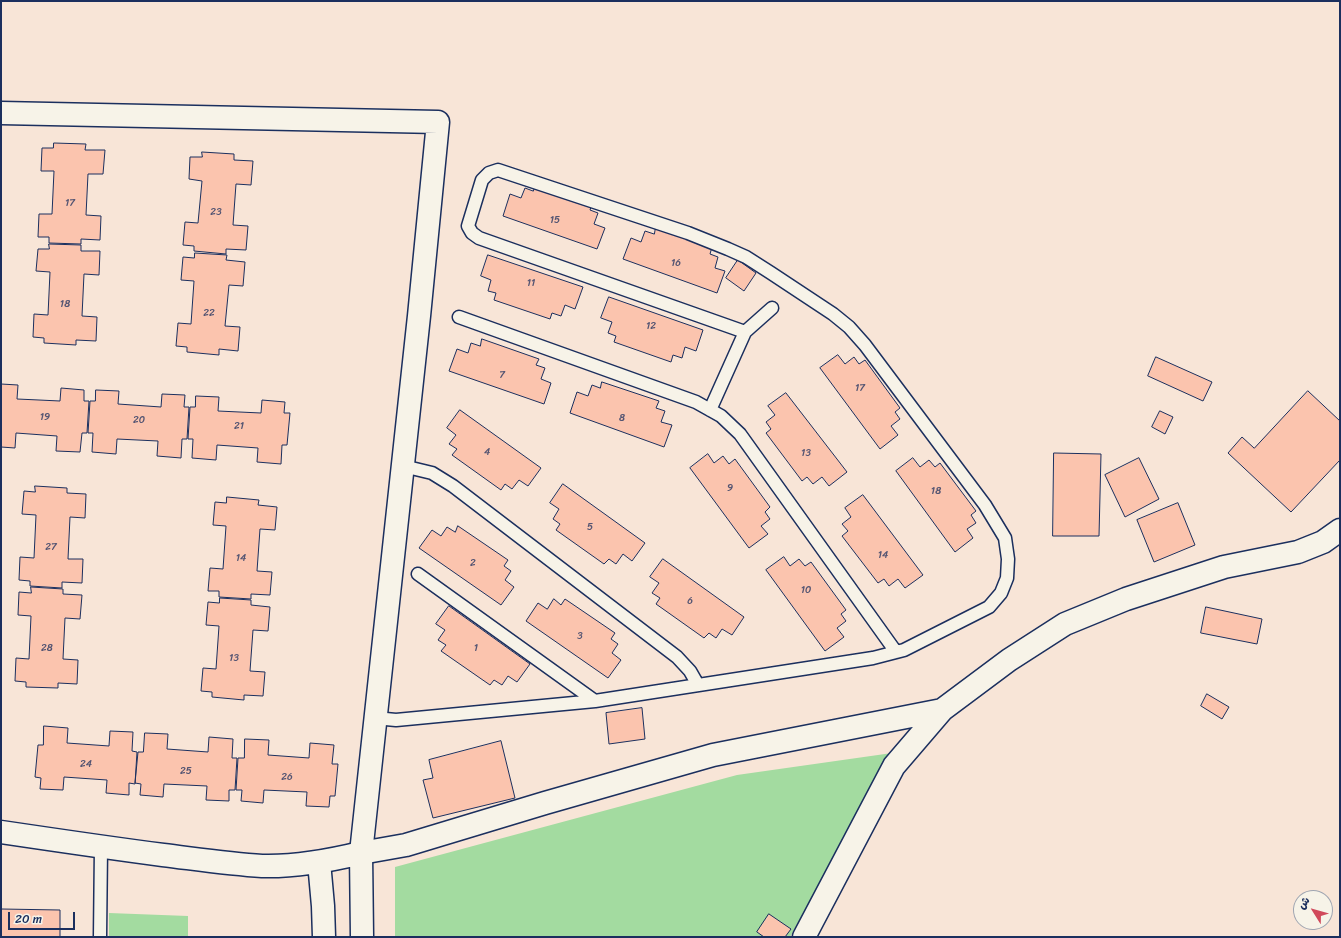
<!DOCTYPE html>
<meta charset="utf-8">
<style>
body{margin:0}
#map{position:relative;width:1341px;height:938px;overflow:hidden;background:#f8e5d7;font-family:Sriracha,"Playpen Sans Arabic",sans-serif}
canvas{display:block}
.frame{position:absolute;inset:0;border:2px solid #1b2f5e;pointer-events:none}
.north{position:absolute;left:1293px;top:890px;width:40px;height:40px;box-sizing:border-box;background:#f7f3e8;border:1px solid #9fa5b1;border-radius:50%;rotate:307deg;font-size:11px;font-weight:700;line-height:16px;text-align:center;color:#1b2f5e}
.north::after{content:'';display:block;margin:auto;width:14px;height:18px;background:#d1495b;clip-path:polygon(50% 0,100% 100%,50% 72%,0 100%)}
.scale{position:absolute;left:8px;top:912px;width:67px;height:18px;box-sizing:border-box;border:2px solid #1b2f5e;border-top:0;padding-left:5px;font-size:12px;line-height:14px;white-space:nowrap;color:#1b2f5e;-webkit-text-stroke:3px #f7f3e8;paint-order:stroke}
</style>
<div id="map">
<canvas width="1341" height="938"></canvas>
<div class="frame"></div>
<div class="north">ش</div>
<div class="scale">20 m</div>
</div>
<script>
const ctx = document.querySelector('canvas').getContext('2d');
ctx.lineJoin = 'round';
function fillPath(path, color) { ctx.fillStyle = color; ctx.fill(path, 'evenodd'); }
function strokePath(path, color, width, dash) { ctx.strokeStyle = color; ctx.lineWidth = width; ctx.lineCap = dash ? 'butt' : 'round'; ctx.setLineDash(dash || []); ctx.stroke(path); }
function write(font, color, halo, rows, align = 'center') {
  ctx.font = font + ' Sriracha,sans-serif'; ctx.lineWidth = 4; ctx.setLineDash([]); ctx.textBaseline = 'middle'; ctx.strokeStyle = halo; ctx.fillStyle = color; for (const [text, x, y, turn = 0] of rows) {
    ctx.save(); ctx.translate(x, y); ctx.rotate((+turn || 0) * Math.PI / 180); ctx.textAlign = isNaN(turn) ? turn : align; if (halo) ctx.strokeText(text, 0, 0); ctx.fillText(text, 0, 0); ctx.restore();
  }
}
const green = new Path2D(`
 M892,753L790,937H395V867L737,775Z
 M109,913L188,916V937H109Z`);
const building = new Path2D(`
 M54,143L86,144L85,150H105L103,174H88L86,215L101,216L100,240L81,239V244L49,243V237H38L39,214H52L54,171H41L42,148H53Z
 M202,152L234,154V160L253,161L251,185L236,184L233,225L248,226L246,250L226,249V254L194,251V246L183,245L185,222L198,223L202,181L189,179L190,157H202Z
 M536,184L592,204L590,210L598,213L594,224L605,228L597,249L503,216L510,194L521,198L525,188L533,191Z
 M656,227L712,247L710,254L718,257L715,268L725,271L717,293L623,259L631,238L641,242L645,231L654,234Z
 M49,244L81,245V251H100L99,275L84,274L82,316L97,317L96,341L76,340V345L44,343V338L33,337L34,314L48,315L50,272L36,271L38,249H49Z
 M195,253L227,255L226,260L245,262L243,286L229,285L225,326L240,327L238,351L219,349V355L187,352V347L176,346L178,323L191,324L194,281L181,280L183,257L194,258Z
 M488,255L583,287L575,309L565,305L561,316L552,313L550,319L494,300L496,293L488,291L491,280L481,276Z
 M738,260L756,273L744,291L726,278Z
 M609,297L703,330L696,351L685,347L682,358L673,355L671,362L614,342L616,336L608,333L612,322L601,318Z
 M482,339L539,359L536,365L545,368L541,379L551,383L544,404L449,371L457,349L468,353L471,343L480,346Z
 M838,355L845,364L854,357L859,364L865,360L900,408L895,412L900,419L891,426L898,435L880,449L820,368Z
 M1156,357L1212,382L1203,401L1148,376Z
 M602,382L659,401L656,408L665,411L661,422L672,425L664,447L570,413L577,392L588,396L592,385L600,388Z
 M1,384L18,385L17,399L39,400L60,401L61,388L84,390V401H89L87,433H82L80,452L56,451L57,436L16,433L15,448L1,447Z
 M96,390L119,391L118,404L161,407L162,394L185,395L184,407H189L187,439H182L181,458L157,456L158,441L117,439L116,454L92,452L93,433H88L90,401H95Z
 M1308,391L1340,421V460L1291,512L1228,453L1242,437L1254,448Z
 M786,393L847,472L829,486L822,477L813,484L807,477L802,481L766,433L771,429L766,422L775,415L768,406Z
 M196,396L219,397L218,411L261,413L262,400L285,402L284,413H290L287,445H282L281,464L257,462L258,448L217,445L216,460L192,458L193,439H188L190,407H195Z
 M460,410L541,468L528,486L519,480L512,489L505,484L501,490L452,455L457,449L449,444L456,435L447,428Z
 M1160,411L1173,417L1165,434L1152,427Z
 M1054,453L1101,454L1099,536H1053Z
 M708,454L714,463L723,456L729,464L735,459L770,507L765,512L770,519L761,526L768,534L749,548L690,468Z
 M913,458L920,467L929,460L935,467L940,463L976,511L971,515L976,523L967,529L973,538L955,552L896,471Z
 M1139,458L1159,499L1125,517L1105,475Z
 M563,484L645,543L632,561L623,554L616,564L609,559L604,564L556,530L560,524L553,519L559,509L550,503Z
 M35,486L67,488V493L86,494L85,518L70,517L68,559H83L82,583L62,582V588L30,586V581L19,580L20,557L34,558L36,515L22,514L24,491L35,492Z
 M863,495L923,575L905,588L898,579L889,586L884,579L878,583L842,536L848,531L842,524L851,517L845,508Z
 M227,497L259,500L258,505L277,507L275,530L260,529L257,571L272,572L270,595L251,594V599L219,597V591H208L210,568L223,569L226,526L213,525L215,502L226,503Z
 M1178,503L1195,545L1154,562L1137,520Z
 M458,526L508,560L504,566L511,571L505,580L514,587L501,605L419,548L432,530L441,536L447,527L455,532Z
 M784,557L790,566L799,559L805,566L811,562L846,610L841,614L846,621L837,628L844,637L825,651L766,570Z
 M663,559L744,617L732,635L722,629L716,638L709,633L704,638L656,604L660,598L652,593L659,583L650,577Z
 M31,587L63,589V594L82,595L80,619L65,618L63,659L78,660L77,684L58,683V688L26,687V682L15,681L16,658L29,659L31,616L18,615L19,592L31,593Z
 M220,598L251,600V605L270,607L268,631L253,630L250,671L265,672L263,696L244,695V700L212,697V692L201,691L203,668L216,669L219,626L206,625L208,602L219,603Z
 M554,599L561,605L565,599L615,633L611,639L618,644L612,653L621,660L608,678L526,621L538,603L547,609Z
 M449,606L530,664L517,682L508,676L502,685L494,680L490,685L441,651L446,645L438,640L445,630L436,624Z
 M1206,607L1262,619L1257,644L1201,633Z
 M1207,694L1229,707L1222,719L1201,706Z
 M642,708L645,739L609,744L606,713Z
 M44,726L68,728L67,743L109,746L110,731L133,732L132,751L137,752L135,784L129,783V795L106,793L107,780L64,777L63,790L40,789L41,778L35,777L38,745H43Z
 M145,733L168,734L167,749L208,752L209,737L233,739L232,758H237L235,790H229V801L206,800L207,786L164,784L163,797L140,795L141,784L135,783L138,752H143Z
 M245,739L269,740L268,755L309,758L310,743L334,745L332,764H338L335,796H330L329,807L306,806L307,792L264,790L263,803L241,801L242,790H236L238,758H244Z
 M501,741L515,798L433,818L423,780L433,778L429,760Z
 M1,909L60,910V937H1Z
 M769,914L791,929L785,937H764L757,932Z`);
const lane = new Path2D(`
 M459,317L696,402L721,416L740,434L896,652
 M710,410L745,332L772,308
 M403,466L432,473L453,486L677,657L690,671L698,685
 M418,574L595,701
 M375,718L396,720L595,701L873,658L904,650L989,607L1001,593L1007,578L1008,559L1005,538L985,505L865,345L849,327L833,314L771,273L746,257L728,249L688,233L498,170L489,173L482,180L468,226L472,233L479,238L745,332
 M100,937L101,847`);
const street = new Path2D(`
 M1,113L438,122L419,316L361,853L406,845L545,803L713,755L942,710L1009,660L1065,624L1126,599L1224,567L1298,552L1323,542L1340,530
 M804,937L894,766L942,710`);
const secondary = new Path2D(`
 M1,832C55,840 109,848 163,855C196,859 229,864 262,866C296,867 328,861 361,853L362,937
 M319,862L323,906L324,937`);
const numberNames = [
 ["17",70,203],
 ["23",216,212],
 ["15",555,220],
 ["16",676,263],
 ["11",531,283],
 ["18",65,304],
 ["22",209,313],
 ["12",651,326],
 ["7",502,375],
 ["17",860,388],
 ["19",45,417],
 ["8",622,418],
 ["20",139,420],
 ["21",239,426],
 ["4",487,452],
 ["13",806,453],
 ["9",730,488],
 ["18",936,491],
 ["5",590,527],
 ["27",51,547],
 ["14",883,555],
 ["14",241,558],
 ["2",473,563],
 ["10",806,590],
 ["6",690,601],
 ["3",580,636],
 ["28",47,648],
 ["1",476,648],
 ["13",234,658],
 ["24",86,764],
 ["25",186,771],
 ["26",287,777]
];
fillPath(green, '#a3dba0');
fillPath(building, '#fbc4ae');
strokePath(building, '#1b2f5e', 1);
strokePath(lane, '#1b2f5e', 15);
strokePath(street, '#1b2f5e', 25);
strokePath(secondary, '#1b2f5e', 25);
strokePath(lane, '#f7f3e8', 12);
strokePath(street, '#f7f3e8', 22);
strokePath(secondary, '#f7f3e8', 22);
write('10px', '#535472', null, numberNames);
</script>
